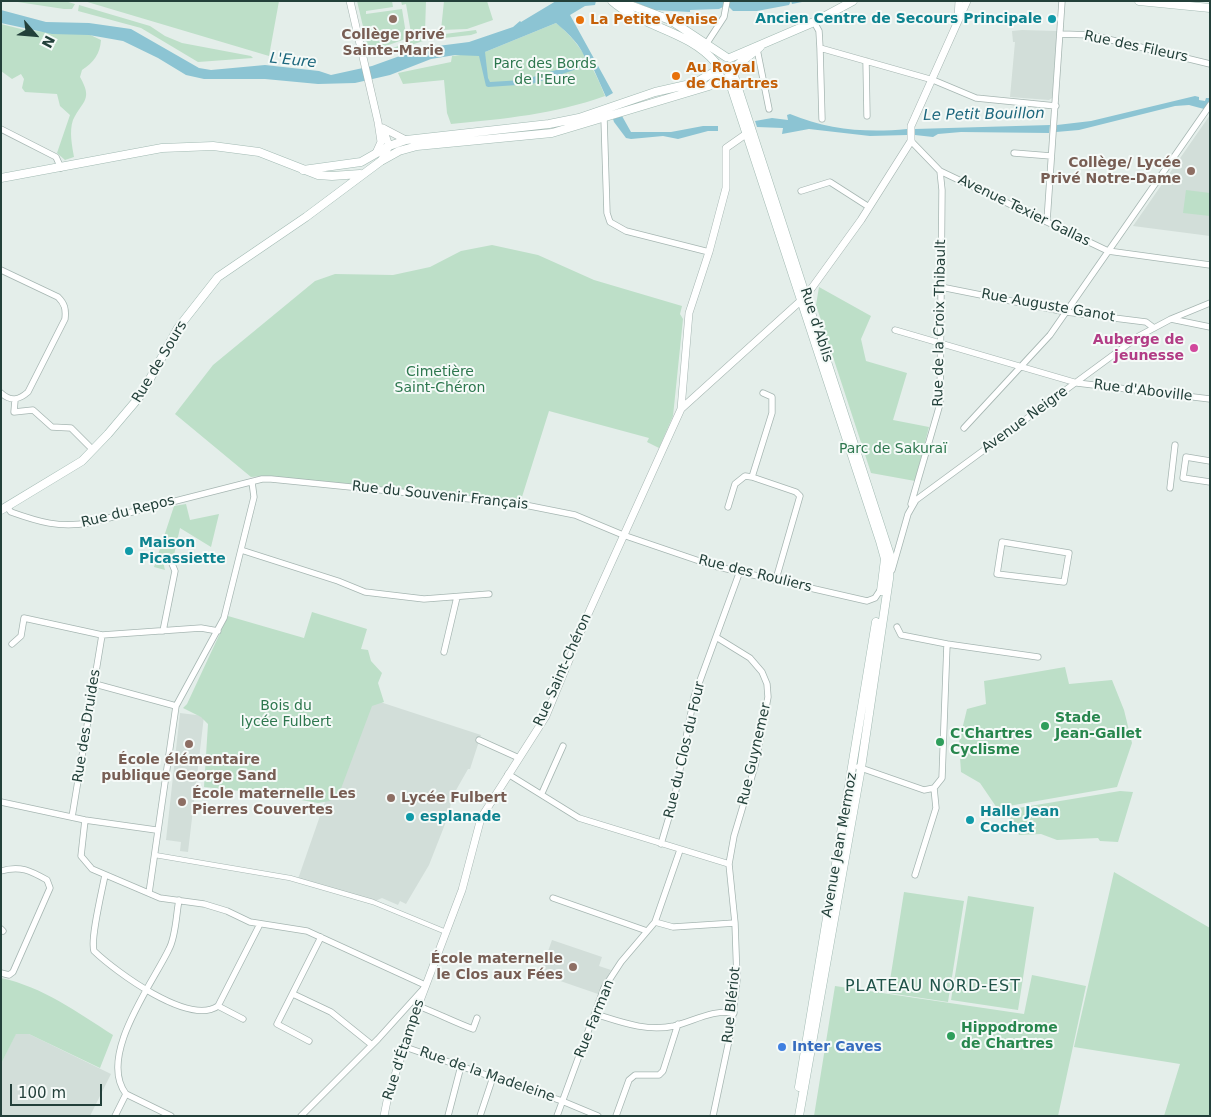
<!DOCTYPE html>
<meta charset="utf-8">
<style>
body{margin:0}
#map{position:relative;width:1211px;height:1117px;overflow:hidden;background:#e4eeea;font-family:"DejaVu Sans",sans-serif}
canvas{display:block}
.frame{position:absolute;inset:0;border:2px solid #23403a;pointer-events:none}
.north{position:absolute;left:10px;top:10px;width:50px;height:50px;-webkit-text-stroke:4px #f5faf8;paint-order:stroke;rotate:117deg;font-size:14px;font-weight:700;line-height:20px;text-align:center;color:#23403a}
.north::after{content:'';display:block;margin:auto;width:18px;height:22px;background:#23403a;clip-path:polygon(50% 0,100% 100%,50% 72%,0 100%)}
.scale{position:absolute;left:10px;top:1084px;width:92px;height:22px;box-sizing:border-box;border:2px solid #23403a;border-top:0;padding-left:6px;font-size:15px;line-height:18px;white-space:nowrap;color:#23403a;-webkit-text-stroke:4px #f5faf8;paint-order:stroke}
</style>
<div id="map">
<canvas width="1211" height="1117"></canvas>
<div class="frame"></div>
<div class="north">N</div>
<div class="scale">100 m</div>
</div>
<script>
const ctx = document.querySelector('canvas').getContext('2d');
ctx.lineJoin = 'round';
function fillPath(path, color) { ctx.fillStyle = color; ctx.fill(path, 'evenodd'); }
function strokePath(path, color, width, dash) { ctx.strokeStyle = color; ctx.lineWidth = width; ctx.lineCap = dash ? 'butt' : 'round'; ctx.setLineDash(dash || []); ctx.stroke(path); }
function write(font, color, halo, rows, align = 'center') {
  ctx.font = font + ' "DejaVu Sans",sans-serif'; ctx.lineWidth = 4; ctx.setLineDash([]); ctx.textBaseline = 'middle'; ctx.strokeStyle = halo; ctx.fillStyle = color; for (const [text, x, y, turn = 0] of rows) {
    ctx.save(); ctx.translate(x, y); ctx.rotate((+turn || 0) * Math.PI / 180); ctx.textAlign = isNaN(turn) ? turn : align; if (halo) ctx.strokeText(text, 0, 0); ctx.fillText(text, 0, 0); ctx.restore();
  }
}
const built = new Path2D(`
 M1022,30L1057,31L1052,98L1049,100L1010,97L1015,42H1013L1012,31Z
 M1210,115V236L1133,226Z
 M371,699L481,735L470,769H468L455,792L457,793L453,804L451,803L449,814L429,865L406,904L400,901L398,905L382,898L373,902L298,879L352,724Z
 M180,713L204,716L188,852L180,851L181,842L166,840Z
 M552,940L602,957L599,966L611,970L598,994L540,974Z
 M16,1033L29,1034L111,1074L90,1116H1V1064Z`);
const green = new Path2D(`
 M11,1H65L75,4L72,9H64Z
 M84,1H279L269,56Z
 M357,1H392L393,7L366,11V14L402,9L406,34L411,33L406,4L402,5L401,1H426L425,32L369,52Z
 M444,1H487L493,20L467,29L441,30Z
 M79,5L150,26L165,36L182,43L251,56L253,58L198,62L141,28L78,11Z
 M556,23C578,40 595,69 605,96C555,114 504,119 451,124L447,113L444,80L403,84L398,73L451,62L452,56L485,52Z
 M1,24L29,31L86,33L101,40C100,54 94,62 82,70L80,77C93,100 83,100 73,120C69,131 72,146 74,157L65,160L57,153L70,115L60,106L57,94L25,92L22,88L24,79L21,74L12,79L1,71Z
 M476,30L477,33L471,35L426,40L379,56L378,54L421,37Z
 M1186,190L1210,193V216L1183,213Z
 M492,245L538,255L594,280L682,306L680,314L683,319L673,416L659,448L647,442L649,438L549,411L521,500L264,476L251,477L175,414L213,365L315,281L335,274L393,275L430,267L461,251Z
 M819,287L871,316L861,339L866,361L907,373L893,420L929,427L915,481L871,473L816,305Z
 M186,504L190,520L219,514L211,547L180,528L174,555L170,554C163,559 163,562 165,570L154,567L174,506Z
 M312,612L367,629L361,649L368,650L371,661L382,673L378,683L384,702L372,706L339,794L332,797L330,801L318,803L268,794L204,787L208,724L201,717L183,708L187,704L228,616L304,638Z
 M1065,667L1069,684L1112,680L1124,710L1132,743L1117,787L997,808L980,783L961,772L959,742L967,709L986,704L984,681Z
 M1120,791L1133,792L1118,842L1100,841L1098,838L1057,840L1041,834L1019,835L1006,810Z
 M1114,872L1210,928V1116H1164L1180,1064L1074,1047Z
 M904,892L964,901L948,1002L888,993Z
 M968,896L1034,907L1018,1010L951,1000Z
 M1032,975L1086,986L1058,1116H814L835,986L1024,1014Z
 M1,978C43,987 77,1012 113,1035L100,1068L29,1034H16L1,1064Z`);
const water = new Path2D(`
 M556,1H596L595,5L585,6L570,15L613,93L606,97L594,70L589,65L532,84L488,87L486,86L479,56L455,55L431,59L390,75L355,83L318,84L265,79H204L186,75L158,58L123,41L89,35L52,34L1,23V10L46,22L89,23L131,29L199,68L211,70L265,65L319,71L331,75L372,66L422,48L469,42L513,27L520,21L521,22ZM556,23C568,33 582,46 586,61L523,80L490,82L488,78L485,52Z
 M632,1H807L792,4L791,1L789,5L757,11H733L729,7H723L719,9L690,10V12L654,10Z
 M1195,96L1199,97V100L1205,101L1206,98H1210V103L1204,109L1189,105L1175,106L1079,130L1056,132L1057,125L1091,121Z
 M790,114C828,130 867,133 907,129V135L870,136L809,129L782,134L783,128L757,127L755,121L772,118L788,120L787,115Z
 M622,116L631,132H671L703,126H718V131H708L678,139L663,136L631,139L626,138L614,122L613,119Z
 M1050,125L1049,133L961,132L938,134L933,137L915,135V129Z`);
const pedestrian = new Path2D(`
 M155,855L290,878L373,902L446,932`);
const minor = new Path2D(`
 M814,22L819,31L820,48L933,80L976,98L1056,106
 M1062,34L1091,35L1210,64
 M707,43L724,17L727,1
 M820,48L822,119
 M757,49L769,109
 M866,61L867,116
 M604,118L607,213L610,222L626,231L709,252
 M1,129L56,157L61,168
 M1014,153L1051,156
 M940,171L1108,251L1210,265
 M801,191L830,182L869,207
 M1047,221L1062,1
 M1,270L58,297C65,304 66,309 65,319L28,392C19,400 11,402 1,393
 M941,287L1066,312L1146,322L1154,328
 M1171,319L1210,327
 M895,330L1077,383L1210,399
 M763,393L772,397V413L752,477L796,492L800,496L776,579
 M15,400L14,412L33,410L52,427L71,428L93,450
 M964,428L1050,335L1210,105
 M1210,461L1186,457L1183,478L1210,482
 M1170,488L1175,445
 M911,504L940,404L942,190L940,171L911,141
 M7,507L11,512C39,522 59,528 89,523L262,479H271L520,504L575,515L623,535L714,566L867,601L875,598L881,589
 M728,507L735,484L745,476L752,477
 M1002,542L1069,553L1064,582L997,574Z
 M241,550L338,581L365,592L424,599L489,594
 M892,570L908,514L916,500L1139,336L1171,319L1210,303
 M163,631L175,571L170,559
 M12,644L21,636L24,618L102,635L201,628L218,631
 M947,644L1038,657
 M444,652L457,597
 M95,684L176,706
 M479,740L519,758
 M858,767L924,790L934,788L942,778L947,644L901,635L897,627
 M508,774L579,818L729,864
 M542,793L563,746
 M1,802L85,820L156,830
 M72,817L102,635
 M85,820L81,856L92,869L160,898L204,904L227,911L250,922L307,931L425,985
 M661,844L674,800L694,697L740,571
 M1,871C20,865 31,871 47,880L50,888L13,972L9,975L1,973
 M105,875C102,891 90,940 94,951C116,972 189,1026 218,1006L243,1019
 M915,875L936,808L934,788
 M149,893L176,706L224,618L254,497L252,482
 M553,898L647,931
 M655,922L673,927L735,923
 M1,929L3,931
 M293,994L331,1012L372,1045
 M218,1006L260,924
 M418,1006C437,1013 454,1022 473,1029L477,1018
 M595,1014C621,1022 646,1032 674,1026C694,1021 714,1009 734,1013
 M309,1041L277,1024L321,937
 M405,1047L562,1101L598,1116
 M126,1094C97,1056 153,983 169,949C176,936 176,915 179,900
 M126,1094L171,1116
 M115,1116L126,1094
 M301,1116L378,1039L425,987
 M448,1116L461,1066
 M480,1116L493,1077
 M557,1116L604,988L621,962L655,922L680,850
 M616,1116L629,1080L635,1075H659L663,1071L678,1024
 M713,1116L731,1031L737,980L735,923L729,864L734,836L755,766L768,697L767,684L762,672L750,658L716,637`);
const tertiary = new Path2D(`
 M350,1L378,122L381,142L376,153
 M958,18L959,1
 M383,128L406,140
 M381,161L389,146L383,128
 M681,409L806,296L861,220L911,141V126L967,1
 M384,1116L388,1096L418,1006L462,890L481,818L546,716L589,612L681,409L689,313L709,252L726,188V148L746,134`);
const secondary = new Path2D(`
 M612,1C643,28 688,30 716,63
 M619,1L670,20L726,57
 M1139,1L1210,8
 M730,58L814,22L853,1
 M736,66L760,47
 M733,73L890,555L889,579L861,768L799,1116
 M728,77L880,541L885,559L881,591
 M303,170L361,162L389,146L406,140L549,124L579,118L655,92L695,83L716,71
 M1,178L162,148L213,146L259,152L318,175L332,176L360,174
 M1,510L82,461L108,434L141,395L178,328L218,277L306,217L381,161L399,151L417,146L552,133L709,86L720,76
 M799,1087L876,622`);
const markers = [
 [393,19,5,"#8d6e63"],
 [1052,19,5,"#0f9aa8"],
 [580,20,5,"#e8710a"],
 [676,76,5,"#e8710a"],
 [1191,171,5,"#8d6e63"],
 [1194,348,5,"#d1479c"],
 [129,551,5,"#0f9aa8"],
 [1045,726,5,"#2e9e5b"],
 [940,742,5,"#2e9e5b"],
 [189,744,5,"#8d6e63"],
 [391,798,5,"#8d6e63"],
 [182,802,5,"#8d6e63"],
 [410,817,5,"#0f9aa8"],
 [970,820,5,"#0f9aa8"],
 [573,967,5,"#8d6e63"],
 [951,1036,5,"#2e9e5b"],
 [782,1047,5,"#3f7fe0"]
];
const cultureNames = [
 ["Ancien Centre de Secours Principale",1042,19,"right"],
 ["Maison",139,543],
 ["Picassiette",139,559],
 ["Halle Jean",980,812],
 ["Cochet",980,828],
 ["esplanade",420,817]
];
const foodNames = [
 ["La Petite Venise",590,20],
 ["Au Royal",686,68],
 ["de Chartres",686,84]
];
const educationNames = [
 ["Collège privé",393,35],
 ["Sainte-Marie",393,51],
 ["Collège/ Lycée",1181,163,"right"],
 ["Privé Notre-Dame",1181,179,"right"],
 ["École élémentaire",189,760],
 ["publique George Sand",189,776],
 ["École maternelle Les",192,794,"left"],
 ["Pierres Couvertes",192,810,"left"],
 ["Lycée Fulbert",401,798,"left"],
 ["École maternelle",563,959,"right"],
 ["le Clos aux Fées",563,975,"right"]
];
const streetNames = [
 ["Rue des Fileurs",1136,47,12],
 ["Avenue Texier Gallas",1024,211,26],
 ["Rue Auguste Ganot",1048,306,10],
 ["Rue de la Croix Thibault",940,323,-89],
 ["Rue d'Ablis",816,325,72],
 ["Rue de Sours",160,362,-59],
 ["Rue d'Aboville",1143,391,7],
 ["Avenue Neigre",1025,420,-36],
 ["Rue du Souvenir Français",440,496,6],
 ["Rue du Repos",128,512,-14],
 ["Rue des Rouliers",755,574,14],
 ["Rue Saint-Chéron",563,670,-66],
 ["Rue des Druides",87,726,-81],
 ["Rue du Clos du Four",685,750,-77],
 ["Rue Guynemer",755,754,-77],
 ["Avenue Jean Mermoz",840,845,-80],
 ["Rue Blériot",732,1005,-84],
 ["Rue Farman",595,1019,-68],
 ["Rue d'Étampes",404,1050,-72],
 ["Rue de la Madeleine",487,1075,19]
];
const parkNames = [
 ["Parc des Bords",545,64],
 ["de l'Eure",545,80],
 ["Cimetière",440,372],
 ["Saint-Chéron",440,388],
 ["Parc de Sakuraï",893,449],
 ["Bois du",286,706],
 ["lycée Fulbert",286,722]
];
const hotelNames = [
 ["Auberge de",1184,340],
 ["jeunesse",1184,356]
];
const leisureNames = [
 ["Stade",1055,718],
 ["Jean-Gallet",1055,734],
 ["C'Chartres",950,734],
 ["Cyclisme",950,750],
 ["Hippodrome",961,1028],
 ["de Chartres",961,1044]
];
const shopNames = [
 ["Inter Caves",792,1047]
];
const waterNames = [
 ["L'Eure",293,61,6],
 ["Le Petit Bouillon",984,115,-1]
];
const quarterNames = [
 ["PLATEAU NORD-EST",933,987]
];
fillPath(built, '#d2ded9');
fillPath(green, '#bddfc8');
fillPath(water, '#8cc4d3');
strokePath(pedestrian, '#a6b6b2', 5.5);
strokePath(minor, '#a6b6b2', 7);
strokePath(tertiary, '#a6b6b2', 8);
strokePath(secondary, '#a2bab3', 9);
strokePath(pedestrian, '#fff', 4.5);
strokePath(minor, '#fff', 5.5);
strokePath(tertiary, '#fff', 7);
strokePath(secondary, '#fff', 8);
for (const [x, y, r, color] of markers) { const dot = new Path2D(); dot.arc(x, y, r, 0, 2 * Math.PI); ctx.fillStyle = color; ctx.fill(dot); strokePath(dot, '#f5faf8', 2); }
write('bold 14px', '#0d838f', '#f5faf8', cultureNames, 'left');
write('bold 14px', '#c56008', '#f5faf8', foodNames, 'left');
write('bold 14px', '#785e54', '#f5faf8', educationNames);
write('14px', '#23403a', '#f5faf8', streetNames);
write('14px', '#2d774e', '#f5faf8', parkNames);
write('bold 14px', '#b23c85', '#f5faf8', hotelNames, 'right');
write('bold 14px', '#27864d', '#f5faf8', leisureNames, 'left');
write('bold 14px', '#366cbe', '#f5faf8', shopNames, 'left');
write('italic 15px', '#1c677d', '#f5faf8', waterNames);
ctx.letterSpacing = '1px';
write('16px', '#1f5248', '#f5faf8', quarterNames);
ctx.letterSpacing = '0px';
</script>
